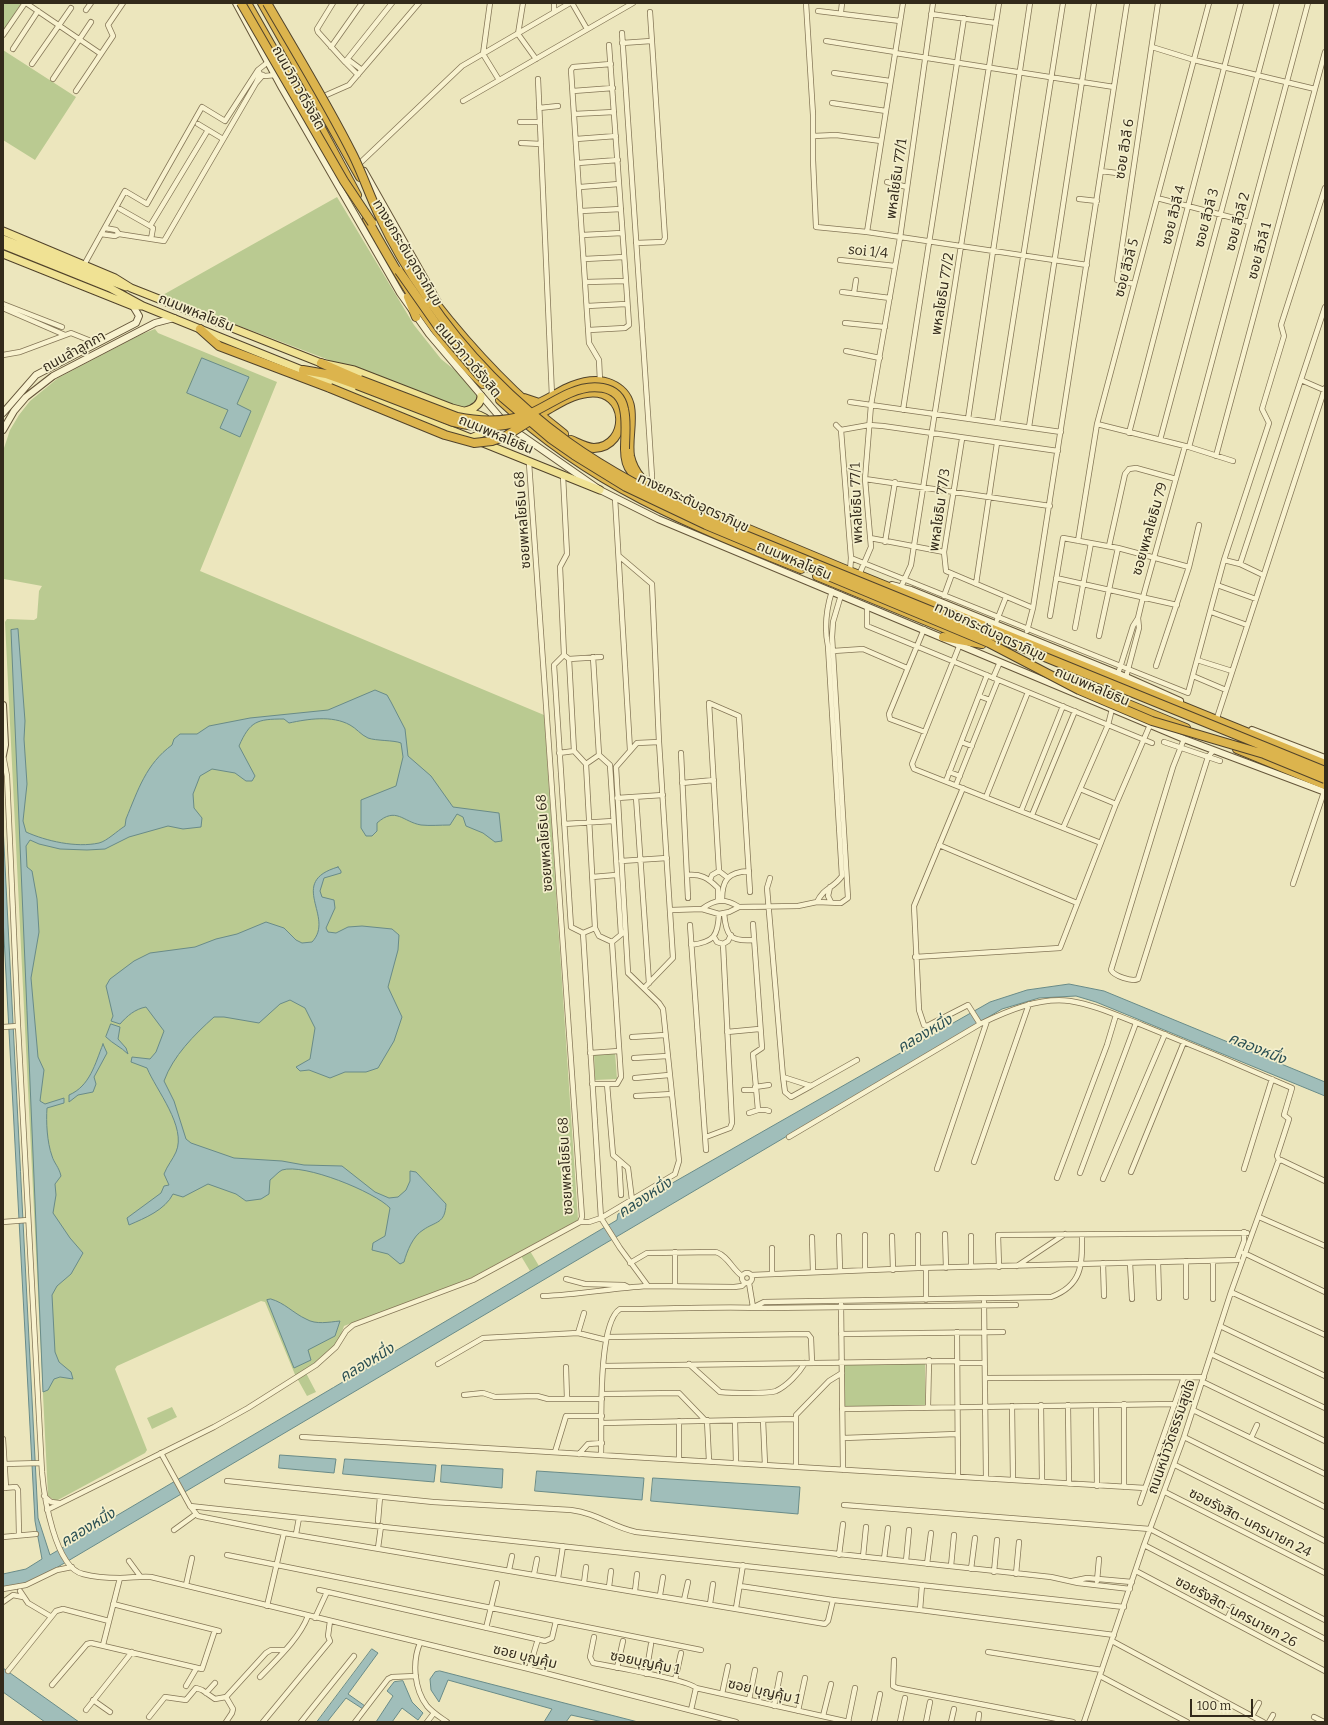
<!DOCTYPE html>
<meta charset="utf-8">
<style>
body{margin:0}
#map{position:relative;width:1328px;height:1725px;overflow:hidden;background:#ece6bd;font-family:Bitter,serif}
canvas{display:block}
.frame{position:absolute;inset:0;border:4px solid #332a1b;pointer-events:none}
.scale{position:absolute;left:1190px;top:1699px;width:63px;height:18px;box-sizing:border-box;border:2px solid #332a1b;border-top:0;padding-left:5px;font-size:12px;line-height:14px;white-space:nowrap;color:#332a1b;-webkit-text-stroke:3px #f4efcc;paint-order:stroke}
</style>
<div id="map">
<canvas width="1328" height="1725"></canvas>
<div class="frame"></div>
<div class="scale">100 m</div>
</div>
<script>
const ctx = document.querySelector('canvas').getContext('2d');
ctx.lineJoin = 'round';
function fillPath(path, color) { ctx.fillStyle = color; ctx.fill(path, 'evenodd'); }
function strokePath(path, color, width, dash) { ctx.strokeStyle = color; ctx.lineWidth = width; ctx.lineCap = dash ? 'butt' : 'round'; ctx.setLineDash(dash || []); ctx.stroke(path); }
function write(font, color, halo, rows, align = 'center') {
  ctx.font = font + ' Bitter,"Noto Sans Thai",serif'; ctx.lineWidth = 3.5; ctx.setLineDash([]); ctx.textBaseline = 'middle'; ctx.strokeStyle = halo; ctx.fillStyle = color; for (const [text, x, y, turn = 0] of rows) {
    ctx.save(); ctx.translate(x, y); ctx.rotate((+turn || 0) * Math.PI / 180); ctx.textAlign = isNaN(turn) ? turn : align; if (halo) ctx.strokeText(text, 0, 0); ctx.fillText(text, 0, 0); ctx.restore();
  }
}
const green = new Path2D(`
 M3,3H23L3,33Z
 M3,50L76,97L35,160L3,140Z
 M337,197L414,325L441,359L472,384L480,400L472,409L460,410L161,296Z
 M155,329L158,333L277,382L200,571L544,715L578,1220L465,1281L344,1326L338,1344L319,1363L296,1377L265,1302L261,1301L117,1366L115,1369L147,1450L145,1453L56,1501L48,1496L5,622L7,619L34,620L37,618L39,591L42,586L4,579L3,451L10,430L19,415L30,401L58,378L142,334Z
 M615,1052L617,1079L595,1080L594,1054Z
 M530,1251L539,1266L530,1271L521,1256Z
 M925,1359V1407L844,1408L842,1362Z
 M306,1373L316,1392L307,1396L297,1378Z
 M172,1407L177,1417L152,1429L147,1418Z`);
const water = new Path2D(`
 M202,358L249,377L237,404L251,411L240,437L220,428L228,410L187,393Z
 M18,629L25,721L24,739L27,784L23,821L26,832C46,841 76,848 99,843C107,841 117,831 125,826L126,819C138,790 146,764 172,745L174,739L180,734H197L209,726L250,718L328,710L375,690L387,695L391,702L405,729L408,756L431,776L453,807L499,813L502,841L495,842L483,833L466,826L463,817L457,814L450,825C440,825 430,826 421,825C403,822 396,806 377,823V831L372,836H366L361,828V800L396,786L403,757L401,743C394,740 376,741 368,738C361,735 356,728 350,725C332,715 308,719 289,723L284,719C257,719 250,721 239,746L255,776L252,781H246L235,773L212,769L200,776L193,794L194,808L202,818L201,827L183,829L168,826L129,837L105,849L87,850L60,849L39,844L30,840L26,846L27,867L32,871L37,899L39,932L31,978L38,1057L44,1070L40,1101L45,1104L64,1098V1103L47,1108C46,1122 47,1142 52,1156C54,1163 59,1167 61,1176L55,1184L56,1195L53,1213L70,1238L83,1253L71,1274L57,1286L52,1295L55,1352L59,1362L71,1372L73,1379L60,1377L54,1379L48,1390L43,1392L11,630Z
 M3,825L38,1518L50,1555L617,1220L618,1214L990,1002L1027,990L1069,984L1104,991L1325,1082V1096L1096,1002L1076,996L1039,998L1002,1009L34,1581L3,1588V1574L26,1569L42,1559L35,1521L3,918Z
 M338,867L341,871V873L324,878L320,891L322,897L334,900L335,908L326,928L328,932L336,933L348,927L362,926L392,929L399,935L398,950L388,987L402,1017L394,1041L378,1068L366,1072H345L330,1078L309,1070L300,1071L296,1067L310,1059L315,1028L305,1008L290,1000L280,1004L259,1023L224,1017H214C194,1035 173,1056 164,1081L174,1101L186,1139L191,1143L234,1158L282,1161L304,1165L342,1166L375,1192L389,1198L398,1197L406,1190L410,1181V1171L416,1172L446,1204C445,1224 436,1221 423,1230C413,1236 407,1251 404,1262L400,1264L388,1254L372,1250L373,1243L385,1236L390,1208C375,1192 304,1163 282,1170C278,1172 274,1177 270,1180L269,1194L261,1199L246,1201L236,1194L208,1184L183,1197L173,1194C165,1210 145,1218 129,1225L127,1218L161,1193L164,1186L169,1185L164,1174C167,1166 173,1159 176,1152C187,1127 156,1090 147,1068L131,1062L132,1057L150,1059L156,1052L164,1031L146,1007C135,1009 127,1016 120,1024L111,1021L113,1016L106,986L110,979L134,961L150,953L195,947L216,939L237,934L266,922L284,928L296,940L302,943L312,942C336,917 286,882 338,867Z
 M111,1024L120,1027L118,1039L126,1048L128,1054C121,1047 113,1044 106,1037Z
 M103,1044L107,1053L94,1077L96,1084L93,1092L78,1095L69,1102V1095C90,1086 95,1064 103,1044Z
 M271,1299C285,1303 293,1313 306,1319C316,1325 329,1322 340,1321L335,1336L308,1350L311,1360L294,1368L267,1300Z
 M280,1455L336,1459L334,1473L279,1468Z
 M345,1459L436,1465L434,1482L343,1474Z
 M442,1465L503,1469L502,1488L441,1482Z
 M537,1471L644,1478L642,1500L535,1491Z
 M653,1478L800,1487L798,1514L651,1501Z
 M372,1649L378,1653L348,1694L365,1706L363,1709L346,1698L327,1722H317Z
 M3,1668L79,1722H45L3,1692Z
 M440,1671L638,1722H603L571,1715L566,1722H544L552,1709L448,1680L439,1702L431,1690L430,1679L435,1672Z
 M403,1681L412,1702L423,1713L418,1720L402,1708L392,1722H376L393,1696L387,1691L394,1682Z`);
const street = new Path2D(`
 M26,3L101,54
 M333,3L317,29L318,32L345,62L392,3
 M490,3L483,54L499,80
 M523,3L518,34L536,59
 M554,3V12
 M572,3L587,29
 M806,3L813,115V160L816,227L867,232L1087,265
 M86,10L91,3
 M818,11L900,21
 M841,12L842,3
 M931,14L996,23
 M622,33L649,430L652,477L651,483
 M3,35L25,3
 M826,41L895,52
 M622,43L651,41
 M331,47L362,3
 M1152,47L1194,60L1315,89
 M13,49L38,11
 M895,53L1114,87
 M268,62L258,70L260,74L265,76L275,75
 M32,64L71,8
 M834,73L890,81
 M260,74L256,83L263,75
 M358,75L345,62L350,61L362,70
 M53,79L91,22
 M538,79L552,396
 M76,91L113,36L108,25L123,3
 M573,91L613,88
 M324,96L349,85L419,3
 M463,101L633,3
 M832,103L886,111
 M539,108L558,106
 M574,114L614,112
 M520,122H540
 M198,124L208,130
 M813,136L836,135L881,141
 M576,139L616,136
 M521,143L541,144
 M578,163L618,160
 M359,164L462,66L570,3
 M1101,171L1117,173
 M887,182L907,187
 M580,187L619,184
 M1157,198L1249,222
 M1079,199L1097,201
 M120,209L150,226
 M581,211L621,209
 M105,228L116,230L119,234
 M867,232L903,3
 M101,234L115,236L119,234L164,241L256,83
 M582,235L622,233
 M151,239L153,228L150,226L208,130L223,139
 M636,243L663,242L665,238L650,12
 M584,259L624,257
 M840,260L895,266
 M84,265L125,191L147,204L202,107L225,121L258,70
 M586,282L626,281
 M1134,284L1117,280L1158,3
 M842,292L890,298
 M854,293L856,280
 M3,304L62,327
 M587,306L626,304
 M5,309L65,335
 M845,323L885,327
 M589,330L625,328L629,325C628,310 627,296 626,281L609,45
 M846,351L880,358
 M3,355L20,352L71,333L96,343
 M1301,380L1324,390
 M600,381L599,360L589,343L571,70L573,67L611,64
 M850,402L1061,432
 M903,410L964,18
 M968,419L1030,3
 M997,423L1063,3
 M1097,424L1189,447L1233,461
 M836,425L841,430
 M1029,427L1094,3
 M1129,433L1241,3
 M962,439L944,552L946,571L1033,608
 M1160,440L1277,3
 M1189,447L1308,3
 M1216,456L1325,52
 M529,463L582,1217L580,1222
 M563,476L567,554L560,567L564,655
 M865,479L1050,506
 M615,498L630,750
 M870,538L944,552
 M1078,541L1097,424L1209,3
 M885,542L895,482
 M1109,546L1125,474L1129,469L1136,468L1176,479
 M619,556L652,584L659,742L673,958L644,988
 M851,558L1188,693L1224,560L1269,423L1262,409L1284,336L1281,325L1325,188
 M1224,560L1240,564L1263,575
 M1240,564L1325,307
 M850,571L851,558L841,430L869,425L883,426L1058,451
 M859,575L871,547L865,479L871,405L900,238L933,3
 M1056,578L1177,605
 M976,584L997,443
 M1217,585L1256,599
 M901,587L911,565L999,3
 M944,596L952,574
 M867,606V626L1152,743
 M1211,612L1247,625
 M1050,616L1063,538L1118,548L1189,567
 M997,620L1006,597
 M1075,628L1091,543
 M924,629L889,714L890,719L925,732
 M1027,631L1033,608L1127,3
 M1099,636L1118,548
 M960,644L912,764L914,769L1101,843
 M833,651L863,649L907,668
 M564,655L554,665L571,927L583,933L595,928
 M564,655L569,659L574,751
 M593,657L599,755
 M569,659L601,657
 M1197,660L1232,671
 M1156,666L1189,567L1199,525
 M1118,674L1133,626L1138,618
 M1193,676L1226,690
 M1126,677L1139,628L1138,618L1143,597L1185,446
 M993,678L1000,662
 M979,696L990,700
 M1217,718L1325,388
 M1184,739L1173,767L1111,970C1114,976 1132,982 1138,979L1208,757L1213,751
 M961,742L972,746
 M1164,742L1220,761
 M559,753L574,751L586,764L595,928L599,936L612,942
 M681,753L688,898
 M3,755L7,776L18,1026L42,1472C44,1496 55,1568 83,1574C94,1577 109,1578 120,1578C131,1578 141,1576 151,1577L529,1669L736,1722
 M586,764L599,755L610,765L621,934
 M949,772L960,776
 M946,781L987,675
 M682,783L714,780
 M956,785L998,680
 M963,788L914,906L919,1010L924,1025L927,1026L968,1005L980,1024
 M1080,789L1116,804
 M636,797L649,983
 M986,797L1028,692
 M617,798L663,795
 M1021,811L1063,706
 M1032,815L1075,711
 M564,824L613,821
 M1063,828L1108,725L1112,709
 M939,845L1077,903
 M621,861L667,858
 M719,871L709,703L739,716L750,892
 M687,875C701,874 707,877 718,888V900
 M592,877L616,875
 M770,878L767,888L783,1077L811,1086L857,1060
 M710,880L712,875L719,871L728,878
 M1293,884L1324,792
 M830,887L828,896L831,902
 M722,900C722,880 728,872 749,871
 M817,902C824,887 833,889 842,876L828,646C824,627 826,610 832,591
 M702,909C715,899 725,898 739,907
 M671,910L702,909L719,914L729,912L739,907L798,906L817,902L841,903L848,898L832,637L833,622L841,595
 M724,913C726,936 730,942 754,940
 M690,925L706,1150
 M583,933L601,1218L620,1248L648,1286L734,1287L742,1286L745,1283
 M714,937L717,942L723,944L728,941L731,935
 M612,942L623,933
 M691,945C714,942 718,936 719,914
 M915,957L1060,948L1116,804L1150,725
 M3,1027L18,1026
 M727,1032L759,1029
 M632,1037L665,1035
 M590,1053L619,1051
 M634,1058L667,1056
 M783,1077L785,1092L791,1097L811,1086
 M635,1078L669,1075
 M592,1084H617L621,1077L612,942
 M607,1084L613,1155L628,1168L632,1200
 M755,1087L769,1085
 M744,1090H755
 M636,1096L672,1094
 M758,1110H766L769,1111
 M749,1113L758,1110L753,1054L762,1048L753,924
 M706,1137L730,1128L732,1123L723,944
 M789,1137L980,1024C1007,1011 1039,997 1070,1001C1095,1005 1118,1016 1142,1025C1192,1045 1242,1066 1292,1088L1284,1115L1289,1119L1277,1156L1279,1160
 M619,1161L621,1195
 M974,1162L1029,1004
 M937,1169L987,1021
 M1244,1169L1272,1079
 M1131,1172L1184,1042
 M1080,1173L1136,1023
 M1057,1178L1107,1045L1116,1015
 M1103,1179L1165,1034
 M1259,1217L1325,1246
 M3,1222L28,1220
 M945,1234L946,1268
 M918,1235V1268
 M839,1236L840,1271
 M892,1236L893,1270
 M971,1236V1267
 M812,1237L813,1272
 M772,1248V1273
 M675,1252V1286
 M1244,1253L1325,1292
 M1237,1260L1244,1241V1232
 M1186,1261V1297
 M1158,1262L1159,1298
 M630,1263L647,1253L716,1252C728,1256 732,1269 742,1276
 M1103,1263L1104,1296
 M1130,1263L1132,1299
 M1017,1266L1065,1234
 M999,1267L998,1235L1247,1233
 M926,1268V1300
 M865,1270V1235
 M742 1278a5 5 0 1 1 10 0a5 5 0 1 1-10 0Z
 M751,1275L918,1268L1238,1260
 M566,1279L585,1284L624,1285L628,1287
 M749,1283L753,1307
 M1231,1292L1325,1335
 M543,1296C578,1295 612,1288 648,1286
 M1213,1299V1261
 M984,1302L986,1478
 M841,1304L843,1470
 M756,1306L764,1302L1051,1297C1083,1285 1082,1264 1082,1235
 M1220,1326L1325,1376
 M957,1332L958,1476
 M578,1333L584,1313
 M841,1334L1003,1332
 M607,1337L808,1334L811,1338L812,1363
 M1211,1354L1325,1408
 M957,1363H984
 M438,1364L483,1338L578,1333L606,1340
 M689,1364L720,1392C730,1393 767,1394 776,1391C787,1386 799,1373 805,1363
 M603,1366L956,1361
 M566,1367L567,1399H602
 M985,1378L1204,1377
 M1203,1382L1325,1441
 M603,1394L679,1393L705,1420
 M464,1395L483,1393L495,1397L537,1396L548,1399H567
 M1124,1404V1487
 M1041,1405L1042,1482
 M1068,1405L1069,1484
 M1096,1405L1097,1486
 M1012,1406L1013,1480
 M928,1407L929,1360
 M842,1409L1175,1404
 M1193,1410L1325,1474
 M707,1420L709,1461
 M763,1420L765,1465
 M679,1421V1459
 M735,1421L736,1463
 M602,1423L795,1419
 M302,1437L1145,1488
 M1184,1437L1325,1507
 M843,1438L957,1434
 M1251,1438L1257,1425
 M3,1439L6,1488
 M555,1452L566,1416H602
 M161,1453L190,1506L198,1516L284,1533L825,1624L828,1621L833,1600L920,1610L922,1585
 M579,1454L588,1444L602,1443
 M601,1455C602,1428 597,1323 620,1309C668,1309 718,1306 765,1308L1016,1305
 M4,1464L41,1463
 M1175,1465L1325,1541
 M796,1466V1415L829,1381L842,1373
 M227,1481L433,1502L571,1510C597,1513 612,1527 636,1532L1051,1577L1078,1583L1130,1589
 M3,1488L16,1487L18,1490L19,1535
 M1165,1492L1325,1573
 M44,1496L51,1502L59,1503
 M1140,1503L1184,1377
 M844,1505L1150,1529L1325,1620
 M190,1506L1124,1607
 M47,1510L214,1427L248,1408L316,1365L336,1347L346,1331L353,1325L473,1280L580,1222H589L601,1218L675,1174L679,1161L663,1009L659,1003L628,973L616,767L637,743L659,742
 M378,1521L380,1497
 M174,1530L196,1514
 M296,1534L299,1518
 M3,1537L36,1534
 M1144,1545L1325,1639
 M378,1548L381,1526
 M227,1555L701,1650
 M839,1555L843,1524
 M863,1557L866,1527
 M884,1559L888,1528
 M129,1561L140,1576
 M906,1561L909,1530
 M927,1564L931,1533
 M951,1566L954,1535
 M971,1569L975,1538
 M509,1570L512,1556
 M1136,1571L1325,1671
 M994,1572L997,1540
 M534,1574L537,1559
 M1016,1574L1019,1542
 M558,1578L563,1546
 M1072,1581L1087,1578L1132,1582
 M1097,1581L1099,1559
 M584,1583L586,1567
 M186,1585L192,1558
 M740,1586L833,1600
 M609,1587L611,1571
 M3,1589L26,1585L57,1570L72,1567
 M319,1590L545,1641L552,1638L556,1621
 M20,1591L28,1603L50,1616
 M635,1591L637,1574
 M660,1595L663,1577
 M684,1600L688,1582
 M3,1602L13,1595L23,1597
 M113,1604L219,1631
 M710,1604L713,1584
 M267,1606L284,1533
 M736,1608L743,1565
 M920,1610L1114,1635
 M315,1618L327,1592
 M1227,1619L1233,1607
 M486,1628L497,1583
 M594,1637L590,1657L593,1663C608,1666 690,1680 696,1688
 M1112,1641L1263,1722
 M420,1643C412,1662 414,1689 427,1706C433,1713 440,1717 447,1722
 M103,1645L120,1578
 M988,1652L1102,1670
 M894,1660L893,1686L897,1688L1073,1722
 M617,1668L623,1641
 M529,1669L538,1639
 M8,1671L56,1611L63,1609L109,1621
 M646,1674L651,1644
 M1100,1676L1187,1722
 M260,1677C277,1659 299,1639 308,1616
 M675,1680L681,1653
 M52,1685L87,1644L91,1643L202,1669L215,1630
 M186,1686L196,1669
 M206,1693L215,1683
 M722,1694L728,1666
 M93,1700L110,1712
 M749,1700L755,1670
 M774,1706L780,1674
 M86,1710L132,1652
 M691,1710L696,1688L849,1722
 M798,1711L805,1678
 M823,1716L831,1684
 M1252,1716L1259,1703
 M149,1717L165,1697L186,1700L196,1688L202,1690L215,1699L226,1697L266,1653L271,1650H284
 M1314,1717L1324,1722
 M226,1722L232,1713L233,1709L226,1697
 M263,1722L330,1641L328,1636L330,1621
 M301,1722L354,1656
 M355,1722L388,1679L392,1677L416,1676
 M427,1722L434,1713
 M848,1722L855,1688
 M874,1722L880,1694
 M900,1722L905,1698
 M926,1722L930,1702
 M951,1722L954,1709
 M978,1722L979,1714
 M1084,1722L1144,1545L1184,1437L1231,1292L1278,1162L1281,1160L1325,1181
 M1269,1722L1273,1715`);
const secondary = new Path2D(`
 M236,3L282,88L400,293L429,334L504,422
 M364,171L438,302
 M3,413L36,375L136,323L139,316L133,306
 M511,428L600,490L658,519L1184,739L1325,792
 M3,430L14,411L26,397L53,376L155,323L174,318
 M892,585L911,590L1126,677L1180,701
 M3,705L5,745L3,755
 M1252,730L1325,758`);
const primary = new Path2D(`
 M3,231L115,278L131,288L321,363L354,370L452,408L479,415L485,418L490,424L487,431L471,438
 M3,239L126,287
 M3,245L110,288L143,306L200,329L600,490
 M3,254L133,306H143
 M465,411C473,409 481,405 481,396`);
const highway = new Path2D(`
 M247,3L301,98
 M262,3L360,177
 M301,91L357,195
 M367,219C400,278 433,337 483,384
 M408,297L416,317
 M433,300C472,350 514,395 564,434
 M200,329L219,346L330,388
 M321,363L360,380
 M303,370L326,374L357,385
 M524,398L539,403C551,398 561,390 572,386C585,381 599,379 611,384C643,398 626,431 630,456C632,465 636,472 641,478
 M500,400C590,485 688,524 801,569
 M540,414C555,406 570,395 587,393C630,387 630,447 594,448C587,448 578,443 571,440
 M625,449C625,474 636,476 656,486
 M648,487L842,568L1325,764
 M817,576L975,641
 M943,637L982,644
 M1058,675L1186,728
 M1237,749L1325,785`);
const highwayBridge = new Path2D(`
 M241,3L344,181L372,223
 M267,3C296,53 327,103 353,155C363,175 370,197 380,217C393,245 409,272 427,297C464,352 514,403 568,442C614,475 666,501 718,524L1325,771
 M399,271L439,328L479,375L503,398L551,439L574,455L626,487L706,525L989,643L1079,690L1119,707L1152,721L1264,754L1325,779
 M360,380L457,417C481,422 506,422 529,414C543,408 556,399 570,393C590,384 619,383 624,409C627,422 625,436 625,449
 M357,385L453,422C479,429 503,428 528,419
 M330,388L445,435L474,443L492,441L506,436L533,419`);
const streetNames = [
 ["ถนนวิภาวดีรังสิต",298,88,61],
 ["ซอย สีวลี 6",1125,149,-81],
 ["พหลโยธิน 77/1",897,179,-82],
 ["ซอย สีวลี 4",1174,215,-76],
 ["ซอย สีวลี 3",1207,218,-75],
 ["ซอย สีวลี 2",1238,222,-75],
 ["ซอย สีวลี 1",1260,251,-75],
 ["soi 1/4",868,252,6],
 ["ทางยกระดับอุตราภิมุข",407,253,59],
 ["ซอย สีวลี 5",1127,268,-75],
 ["พหลโยธิน 77/2",943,294,-81],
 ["ถนนพหลโยธิน",196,313,22],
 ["ถนนลำลูกกา",74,352,-29],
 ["ถนนวิภาวดีรังสิต",468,360,50],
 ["ถนนพหลโยธิน",496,435,23],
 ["ทางยกระดับอุตราภิมุข",693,503,25],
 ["พหลโยธิน 77/1",857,503,-92],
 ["พหลโยธิน 77/3",940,510,-82],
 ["ซอยพหลโยธิน 68",523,520,-94],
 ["ซอยพหลโยธิน 79",1150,529,-74],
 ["ถนนพหลโยธิน",794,561,23],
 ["ทางยกระดับอุตราภิมุข",990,632,25],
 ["ถนนพหลโยธิน",1092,687,23],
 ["ซอยพหลโยธิน 68",545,843,-94],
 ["ซอยพหลโยธิน 68",566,1166,-93],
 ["ถนนหน้าวัดธรรมสุขใจ",1172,1437,-71],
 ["ซอยรังสิต-นครนายก 24",1250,1523,27],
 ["ซอยรังสิต-นครนายก 26",1236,1612,28],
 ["ซอย บุญคุ้ม",525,1657,14],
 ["ซอยบุญคุ้ม 1",645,1663,12],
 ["ซอย บุญคุ้ม 1",764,1692,13]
];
const waterNames = [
 ["คลองหนึ่ง",925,1034,-30],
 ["คลองหนึ่ง",1257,1049,22],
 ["คลองหนึ่ง",645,1198,-33],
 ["คลองหนึ่ง",367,1363,-31],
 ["คลองหนึ่ง",88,1528,-31]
];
fillPath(green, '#baca91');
fillPath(water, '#a0beba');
strokePath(water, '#698b88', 1);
strokePath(street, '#847657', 6);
strokePath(secondary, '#65563a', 8);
strokePath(primary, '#51432b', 9);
strokePath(highway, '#51432b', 10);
strokePath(street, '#f8f2cf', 4.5);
strokePath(secondary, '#f8f2cf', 6);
strokePath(primary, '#f0e294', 7);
strokePath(highway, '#dcb44d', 8);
strokePath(highwayBridge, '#51432b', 10, []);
strokePath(highwayBridge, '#dcb44d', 8);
write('14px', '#332a1b', '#f4efcc', streetNames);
write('italic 15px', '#2a4f53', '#f4efcc', waterNames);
</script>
